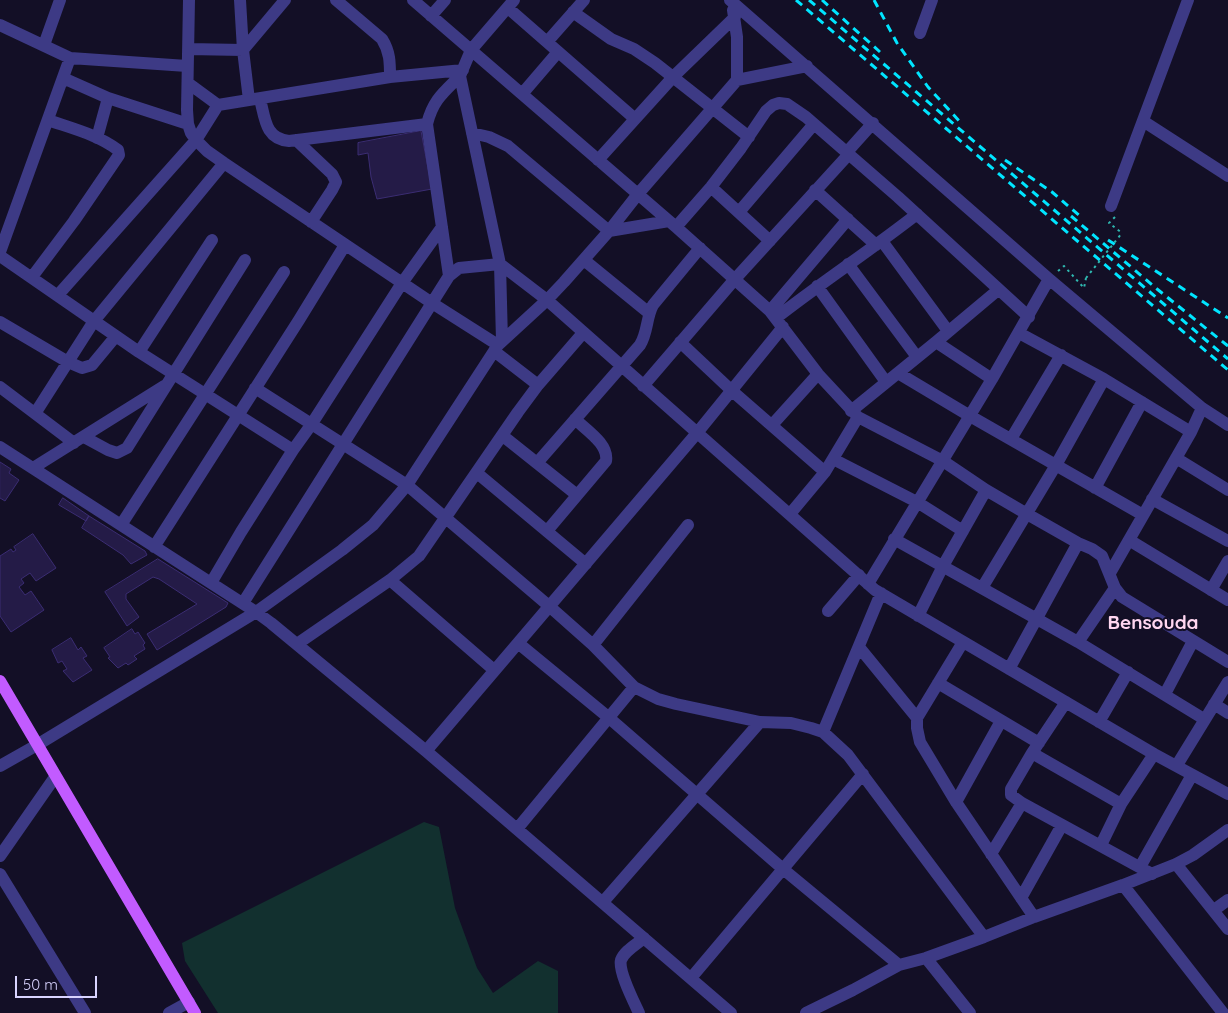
<!DOCTYPE html>
<style>
body{margin:0}
#map{position:relative;width:1228px;height:1013px;overflow:hidden;background:#130f26;font-family:Quicksand,sans-serif}
canvas{display:block}
.scale{position:absolute;left:15px;top:976px;width:82px;height:22px;box-sizing:border-box;border:2px solid #d9d4ff;border-top:0;padding-left:6px;font-size:15px;line-height:18px;white-space:nowrap;color:#d9d4ff;-webkit-text-stroke:4px #130f26;paint-order:stroke}
</style>
<div id="map">
<canvas width="1228" height="1013"></canvas>
<div class="scale">50 m</div>
</div>
<script>
const ctx = document.querySelector('canvas').getContext('2d');
ctx.lineJoin = 'round';
function fillPath(path, color) { ctx.fillStyle = color; ctx.fill(path, 'evenodd'); }
function strokePath(path, color, width, dash) { ctx.strokeStyle = color; ctx.lineWidth = width; ctx.lineCap = dash ? 'butt' : 'round'; ctx.setLineDash(dash || []); ctx.stroke(path); }
function write(font, color, halo, rows, align = 'center') {
  ctx.font = font + ' Quicksand,sans-serif'; ctx.lineWidth = 4; ctx.setLineDash([]); ctx.textBaseline = 'middle'; ctx.strokeStyle = halo; ctx.fillStyle = color; for (const [text, x, y, turn = 0] of rows) {
    ctx.save(); ctx.translate(x, y); ctx.rotate((+turn || 0) * Math.PI / 180); ctx.textAlign = isNaN(turn) ? turn : align; if (halo) ctx.strokeText(text, 0, 0); ctx.fillText(text, 0, 0); ctx.restore();
  }
}
const green = new Path2D(`
 M424,822L439,827L455,908L477,968L493,993L538,961L558,971V1013H218L185,961L182,943Z`);
const building = new Path2D(`
 M421,131L432,189L377,199L371,177L368,153L358,155V143Z
 M0,462L11,469L9,473L19,480L5,501L0,498Z
 M63,498L89,516L86,521L59,505Z
 M89,516L145,551L147,555L131,564L123,555L82,528Z
 M33,534L56,568L36,581L30,573L21,579L24,583L19,587L25,595L31,591L44,610L11,632L0,616V556L11,549L13,552L16,550L14,547Z
 M158,559L228,603L226,607L157,650L147,634L197,604L159,579L153,577L126,594V599L139,617L127,626L105,592Z
 M132,629L135,634L138,632L145,643L143,645L145,649L134,656L137,659L128,665L126,663L118,668L108,658L110,657L104,648Z
 M71,638L78,650L81,647L87,656L83,658L92,670L73,682L63,671L67,669L62,661L58,663L52,650Z`);
const path = new Path2D(`
 M1115,217L1109,223L1122,233
 M1058,271L1064,266L1084,288L1086,278`);
const minor = new Path2D(`
 M189,0L187,110L188,124L191,133L196,140L207,151L224,163L432,303L498,345
 M240,0L243,50L249,100
 M336,0L382,39C390,52 390,62 390,77
 M413,0L676,227L770,311L818,374L858,417L943,461L986,490L1027,514L1078,543L1092,549L1102,556L1115,588L1122,597L1228,662
 M730,0L1049,279L1202,408L1228,425
 M508,8L634,118
 M733,10L737,37V80
 M573,12L611,39L634,49L655,63L749,137
 M431,16L445,0
 M0,25L70,58L0,252
 M920,33L932,0
 M547,42L584,0
 M44,45L60,0
 M188,49L243,50L285,0
 M70,58L187,66
 M63,78L108,98L188,124
 M188,83L218,105L390,77L463,70
 M522,94L558,52
 M260,99C265,118 265,139 289,141L427,124
 M1143,121L1228,176
 M472,133L489,137L508,146L609,231L669,221
 M97,138L108,98
 M296,140L332,174L336,182L332,190L311,222
 M847,152L873,123
 M598,160L674,76L735,17
 M711,187L770,241
 M815,190L876,245
 M1111,206L1188,0
 M739,212L814,124
 M676,227L711,187L741,148L766,111L773,105L779,103L787,104L806,117L898,197L1029,317
 M882,241L948,331
 M0,256L139,352L293,450
 M584,260L649,313
 M848,264L917,357
 M449,276L427,124C433,100 443,93 460,76
 M32,277L74,221L119,155L118,150C99,135 71,128 48,120
 M817,286L886,382
 M58,295L196,140L218,105
 M770,311L848,219
 M776,318C822,282 871,250 917,214
 M0,322L68,362L82,368L92,365L116,336
 M1019,333L1104,379L1191,432
 M502,341L500,264L460,76L471,50L514,0
 M680,342L731,390L825,472
 M936,342L992,379
 M494,351L538,385
 M139,352L212,240
 M898,373L970,416L1143,515
 M643,386L735,279L849,154
 M0,387L74,443
 M255,388L407,485L549,606L593,645L634,687L658,699L676,704L760,722L791,723L811,728L823,732L848,755L984,937
 M851,411L936,342L998,290
 M36,412L94,321L224,163
 M772,425L818,374
 M503,436L577,495
 M84,437L108,450L117,453L127,448L245,260
 M1011,439L1061,355
 M0,447L256,612L271,623L426,751L731,1013
 M1176,458L1228,490
 M833,459L917,502L963,531
 M537,463L640,345C648,332 646,318 653,305L700,248
 M33,468L164,386
 M477,473L586,564
 M1095,488L1142,402
 M1152,499L1228,541
 M790,514L825,472L858,417
 M121,525L284,272
 M547,531L606,461C609,444 586,430 575,419
 M894,539L1078,642L1204,719
 M1129,540L1228,600
 M154,547L299,320L345,245
 M1110,573L1191,432L1202,408
 M390,580L494,670
 M211,583L241,532L293,450L311,425L402,283L442,227
 M868,584L992,379L1049,279
 M982,588L1056,465L1104,379
 M1211,590L1228,561
 M243,603L449,276L459,268L500,264L547,300L875,590L1154,754L1228,794
 M828,611L859,575
 M918,616L943,566L986,490
 M963,642L917,718V728L920,742L956,802L1034,917
 M1078,642L1115,588
 M518,643L608,717L783,869L899,965
 M297,644L390,580L419,556L518,412L538,385L583,333
 M593,645L688,525
 M859,647L917,718
 M1009,669L1078,543
 M938,683L1039,743
 M1165,694L1193,641
 M1066,702L1032,753L1011,789V795L1022,803L1152,874
 M1214,704L1228,713
 M1099,722L1128,672
 M823,732L881,593
 M426,751L697,433L783,327
 M1032,753L1121,804
 M1177,765L1228,682
 M0,766L37,745L256,612L342,550L373,525L407,485L498,345L547,300L564,282L609,231L638,194L737,80L807,66
 M956,802L1001,721
 M517,829L634,687
 M1101,845L1121,804L1154,754
 M991,854L1022,803
 M0,856L55,777
 M1176,864L1228,929
 M1140,867L1192,775
 M0,874L85,1013
 M1123,885L1223,1013
 M1021,898L1062,825
 M603,902L760,722
 M1214,910L1228,900
 M926,958L970,1013
 M691,978L863,774
 M169,1013L189,1002
 M639,1013C634,1002 618,971 621,960C624,951 637,944 644,938
 M806,1013L853,990L899,965L926,958L984,937L1034,917L1123,885L1176,864L1193,855L1228,830`);
const major = new Path2D(`
 M0,681C64,792 130,902 195,1013`);
const rail = new Path2D(`
 M796,0L1228,370
 M809,0L1228,359
 M822,0L880,52
 M874,0L897,43L928,87L962,124
 M1005,160L1052,192L1081,217
 M1071,216L1157,289L1228,346
 M1108,240L1228,318`);
const pathBridge = new Path2D(`
 M1086,278L1122,233`);
const neighbourhoodNames = [
 ["Bensouda",1153,623]
];
fillPath(green, '#12302f');
fillPath(building, '#241b47');
strokePath(building, '#3b2d73', 1);
strokePath(path, '#2fb8b0', 2, [2.5, 4]);
strokePath(minor, '#3d3a85', 12);
strokePath(major, '#c25bff', 12);
strokePath(rail, '#00e5ff', 3, [8, 6]);
strokePath(pathBridge, '#2fb8b0', 2, [2.5, 4]);
write('bold 19px', '#ffd6f0', '#130f26', neighbourhoodNames);
</script>
